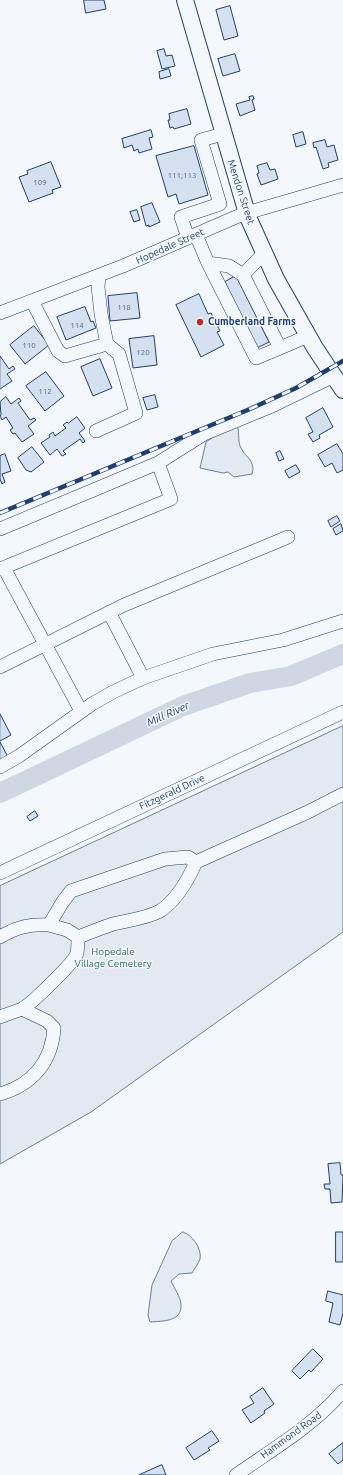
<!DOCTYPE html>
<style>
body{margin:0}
canvas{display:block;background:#f4f7fb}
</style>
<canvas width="343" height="1475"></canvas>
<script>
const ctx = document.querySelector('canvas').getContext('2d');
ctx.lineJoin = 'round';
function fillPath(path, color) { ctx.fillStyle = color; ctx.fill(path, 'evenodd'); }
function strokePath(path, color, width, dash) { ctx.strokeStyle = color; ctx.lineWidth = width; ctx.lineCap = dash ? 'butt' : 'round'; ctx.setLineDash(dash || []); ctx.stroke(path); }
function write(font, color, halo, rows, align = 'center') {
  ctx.font = font + ' Ubuntu,sans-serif'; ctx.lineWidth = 3; ctx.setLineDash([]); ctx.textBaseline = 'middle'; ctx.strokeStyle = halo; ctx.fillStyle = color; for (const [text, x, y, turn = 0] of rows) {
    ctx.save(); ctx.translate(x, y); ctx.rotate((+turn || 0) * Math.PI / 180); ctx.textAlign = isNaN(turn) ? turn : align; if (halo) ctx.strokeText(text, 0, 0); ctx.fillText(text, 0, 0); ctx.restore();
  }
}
const green = new Path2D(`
 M234,425L238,428C239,434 238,443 241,448C246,458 256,461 252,474L234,477L228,472L223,473L200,468L206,442L226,428Z
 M343,726V932L91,1112L0,1164V886Z
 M183,1232C192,1235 202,1248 200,1259C199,1263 194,1269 192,1273L179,1274L171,1281C174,1288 181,1297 181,1305C182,1322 162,1321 150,1322L148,1315L152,1285L172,1241Z`);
const river = new Path2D(`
 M0,793L183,706L250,683L291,676L343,654`);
const building = new Path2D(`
 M84,0H104L106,9L86,13Z
 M230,6L238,36L224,40L216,10Z
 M164,49L166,56L172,55L175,66L162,69L157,51Z
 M235,54L240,71L223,76L218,59Z
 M169,69L171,76L160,79L159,72Z
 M253,96L254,99L252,100L255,110L240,116L236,104L250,100L249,97Z
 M187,109L191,124L174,129L173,127L170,128L168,120H170L169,114Z
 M151,130L153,137L149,138L152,149L139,153L138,149L134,151L132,145L124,148L122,139Z
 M303,132L306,144L296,147L293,135Z
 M325,140L327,147L334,145L338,160L328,163L329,167L323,169L316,147L314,148L313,143Z
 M194,146L208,195L179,204L176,194L168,197L156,156Z
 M51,162L61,187L52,190L53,193L29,202L19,177L28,174L27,171Z
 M267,163L270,170L275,169L278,179L261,185L257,174L259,173L257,166Z
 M152,203L160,222L149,227V225L146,226L141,207Z
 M137,210L140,220L134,222L130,212Z
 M236,276L269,342L257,348L225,282Z
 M137,293L140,318L110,321L108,296Z
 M199,294L208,314L211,313L220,331L217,332L224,345L201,357L176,305Z
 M85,307L91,322L93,321L96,328L66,340L57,317Z
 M34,326L49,345L25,364L10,345Z
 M154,336L157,365L133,368L129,339Z
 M0,356L9,369L13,366L15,369L7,374L12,381L0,389Z
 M100,359L112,388L93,396L81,367Z
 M46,372L64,396L45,411L26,386Z
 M155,395L158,407L147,410L143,398Z
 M6,397L11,404L19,398L21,401L18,403L30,420L34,418L36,420L28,426L34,434L22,442L15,433L13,434L10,430L13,428L6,417L2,420L0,416L1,415L0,402Z
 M323,408L333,427L319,435L320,438L313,442L308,434L313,432L306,418Z
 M77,417L85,428L79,433L85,441L83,443L80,439L63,451L66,454L62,456L57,449L50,455L41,443L50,437L49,435L53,432L55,436L66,428L63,425L67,422L68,423Z
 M337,444L343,454V470L337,473L332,463L325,467L318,455Z
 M32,447L44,462L31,472L26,470L18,458Z
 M280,451L284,459L279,461L276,453Z
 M5,454L11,471L2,474L5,482L2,484L0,479V456Z
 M296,465L300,472L289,478L285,471Z
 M337,516L340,521L331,527L328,521Z
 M341,524L343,531L336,535L333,529Z
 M0,714L11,735L0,741Z
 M0,742L8,757L0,761Z
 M35,811L38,816L30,821L27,817Z
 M340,1163L341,1175H343L342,1202L331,1203L330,1189H325L324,1184H330L328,1164Z
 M336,1232H343V1262H336Z
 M328,1291L343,1295V1313L340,1325L329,1322L333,1303L326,1301Z
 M313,1349L323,1359L311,1372L309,1370L300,1379L292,1371Z
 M263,1388L274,1404L264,1411L265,1413L251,1423L242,1410L254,1403L250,1397Z
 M212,1431L219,1441L208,1448L210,1450L194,1460L186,1448Z
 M343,1443V1460L338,1464L329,1454Z
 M162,1465L166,1475H139Z`);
const minor = new Path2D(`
 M196,235L208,263L256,358L280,348L243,275L229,266L208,263
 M188,238L181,217L220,204L201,140L223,134
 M243,275L264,253
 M32,301L58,351L65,356L107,344
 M0,313L123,266L243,214L343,185
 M280,348L308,336
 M96,431L136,413L119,354L107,344L101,314L98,287L99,276
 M0,529L158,463L204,434L272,406L334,376
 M4,568L81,711
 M0,569L171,499L158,463
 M109,612L143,678
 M0,667L124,605L288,537
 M0,767L19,756L92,704L113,692L143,678L213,654L283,640L343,621
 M0,873L343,712
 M49,925L67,930L78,937
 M0,937C16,927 30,924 49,925L62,903L71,891L165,859L188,857L196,862
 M0,1017L22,1009
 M0,1094C32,1085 52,1062 54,1028L47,1021L22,1009C32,1003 75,962 77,953C78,948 78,942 78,937C89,933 101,928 113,924C128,920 145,919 160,911C177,900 188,880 196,862L308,812L343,794
 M236,1475C273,1449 313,1426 343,1391`);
const major = new Path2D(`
 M185,0L248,217L276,279L315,348L343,390`);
const rail = new Path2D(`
 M0,513L250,409L296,388L343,361`);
const markers = [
 [200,322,4,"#c62828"]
];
const numberNames = [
 ["111;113",182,175],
 ["109",40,182],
 ["118",124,307],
 ["114",77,325],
 ["110",29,345],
 ["120",143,352],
 ["112",45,391]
];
const streetNames = [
 ["Mendon Street",241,192,72],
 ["Hopedale Street",170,246,-24],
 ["Fitzgerald Drive",172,792,-25],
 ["Hammond Road",291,1435,-36]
];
const poiNames = [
 ["Cumberland Farms",208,322]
];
const parkNames = [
 ["Hopedale",113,952],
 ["Village Cemetery",113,964]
];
const waterNames = [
 ["Mill River",168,714,-24]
];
fillPath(green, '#e3e9f0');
strokePath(green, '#687fa3', 1);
strokePath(river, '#cfd7e4', 20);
fillPath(building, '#d5e0f0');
strokePath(building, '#1d3f73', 1);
strokePath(minor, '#1d3f73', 14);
strokePath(major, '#1d3f73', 18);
strokePath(minor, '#f4f7fb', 13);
strokePath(major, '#f4f7fb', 16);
strokePath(rail, '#1d3f73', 4.5);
strokePath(rail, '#f4f7fb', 3, [9]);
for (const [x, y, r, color] of markers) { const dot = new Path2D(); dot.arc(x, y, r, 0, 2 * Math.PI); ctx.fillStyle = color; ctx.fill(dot); strokePath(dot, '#f4f7fb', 1.5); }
write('8px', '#4b6792', null, numberNames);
write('10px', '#1d3f73', '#f4f7fb', streetNames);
write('bold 10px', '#1d3f73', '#f4f7fb', poiNames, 'left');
write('10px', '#2c6c60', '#f4f7fb', parkNames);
write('italic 11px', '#1d3f73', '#f4f7fb', waterNames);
</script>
